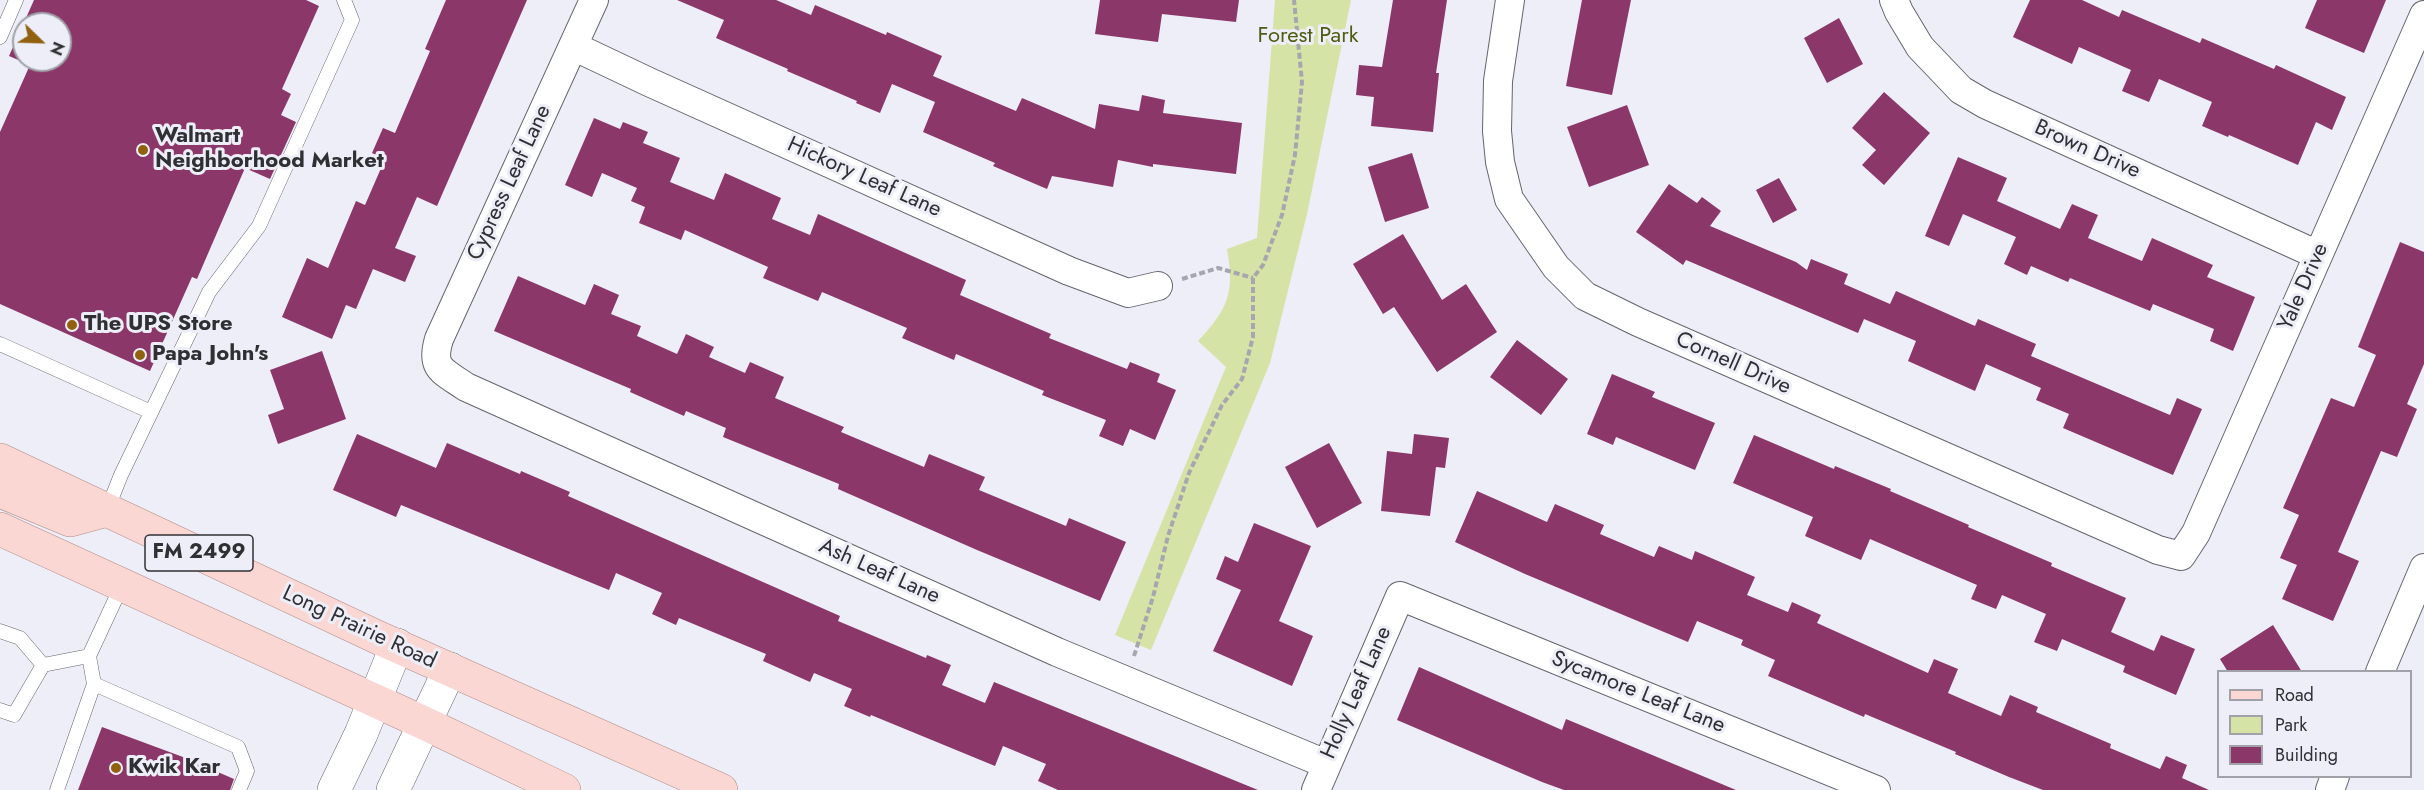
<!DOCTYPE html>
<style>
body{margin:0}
#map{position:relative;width:2424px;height:790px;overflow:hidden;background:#edeef7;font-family:Jost,sans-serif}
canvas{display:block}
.legend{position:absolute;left:2217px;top:670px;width:195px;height:108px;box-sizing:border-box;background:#edeef7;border:2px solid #a1a2a9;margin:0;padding:8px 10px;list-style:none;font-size:18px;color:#303034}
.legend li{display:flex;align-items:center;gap:12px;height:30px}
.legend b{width:30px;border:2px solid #a1a2a9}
.north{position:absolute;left:12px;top:12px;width:60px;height:60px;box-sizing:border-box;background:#edeef7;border:2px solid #a1a2a9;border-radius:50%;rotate:113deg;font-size:16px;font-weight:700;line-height:24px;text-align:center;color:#303034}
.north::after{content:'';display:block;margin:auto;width:21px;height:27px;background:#926110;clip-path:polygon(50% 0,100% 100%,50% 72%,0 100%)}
</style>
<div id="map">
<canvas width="2424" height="790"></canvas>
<ul class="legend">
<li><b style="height:8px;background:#fad7d3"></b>Road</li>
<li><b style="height:16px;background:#d5e3a6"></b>Park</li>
<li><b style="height:16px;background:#8b3769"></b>Building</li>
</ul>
<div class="north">N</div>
</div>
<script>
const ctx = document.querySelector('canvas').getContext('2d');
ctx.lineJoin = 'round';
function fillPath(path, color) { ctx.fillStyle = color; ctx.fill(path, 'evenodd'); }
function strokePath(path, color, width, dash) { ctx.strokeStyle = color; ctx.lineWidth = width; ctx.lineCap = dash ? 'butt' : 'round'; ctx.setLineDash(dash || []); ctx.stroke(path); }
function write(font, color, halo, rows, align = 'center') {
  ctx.font = font + ' Jost,sans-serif'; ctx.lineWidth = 6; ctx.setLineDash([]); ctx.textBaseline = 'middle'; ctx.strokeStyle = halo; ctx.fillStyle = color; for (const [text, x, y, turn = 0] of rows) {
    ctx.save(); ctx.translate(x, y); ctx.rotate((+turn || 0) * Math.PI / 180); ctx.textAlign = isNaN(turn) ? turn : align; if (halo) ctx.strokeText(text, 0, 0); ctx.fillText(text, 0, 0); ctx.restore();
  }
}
const green = new Path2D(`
 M1275,0H1351L1307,214L1270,363L1151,650L1115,635L1226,367L1198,341C1228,309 1235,293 1227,249L1257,238Z`);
const building = new Path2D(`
 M34,0H306L319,6L282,89L291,94L281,115L296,122L270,179L245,168L197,279L192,277L150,371L0,304V132L30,65L9,56ZM24,24H60V60H24Z
 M446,0H527L437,206L417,197L395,248L416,256L405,282L373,269L356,309L346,305L332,339L282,317L307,258L328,268L356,201L365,205L385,159L372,153L383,128L395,133L430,51L425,49Z
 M677,0H776L811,15L815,5L886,35L887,32L942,56L933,76L1016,111L1022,98L1095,129L1099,104L1139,111L1142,95L1165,100L1163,113L1242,123L1236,174L1153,164V167L1118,160L1113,187L1052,176L1047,189L993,166L995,163L923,132L935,102L892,84L880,113L856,103L857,101L787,71L788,69L716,38L724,20Z
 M1100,0H1239L1236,22L1162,14L1158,42L1095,34Z
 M1393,0H1447L1436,73H1439L1433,132L1371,126L1374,97L1356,95L1359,65L1382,67Z
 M1582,0H1631L1612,95L1566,86Z
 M2030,0H2082L2119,17L2122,10L2200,43L2202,38L2274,69L2276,65L2346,97L2332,130L2316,122L2298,165L2229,135L2228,137L2202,126L2212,102L2159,79L2149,102L2122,91L2131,70L2079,47L2072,64L2013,37Z
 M2317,0H2386L2364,53L2305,28Z
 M1839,18L1863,64L1827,83L1804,38Z
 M1884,92L1930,133L1884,185L1862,165L1876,150L1852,128Z
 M1627,105L1649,165L1589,187L1567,127Z
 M594,118L620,129L623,122L648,132L643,143L680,158L670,182L714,200L725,173L781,198L772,219L810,235L818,214L966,280L960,295L1051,334L1049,338L1127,369L1130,362L1160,374L1157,382L1176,390L1155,440L1130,429L1123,446L1099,436L1106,420L1042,395L1044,391L956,354L954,360L902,338L907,328L822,292L818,301L763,278L768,267L685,230L681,240L639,223L645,207L631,201L637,188L602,173L592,197L565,185Z
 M1412,153L1429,208L1385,222L1368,167Z
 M1958,157L2007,178L1997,201L2060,229L2072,204L2098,215L2088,238L2142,261L2152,238L2213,265L2207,277L2255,297L2233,351L2210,341L2214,329L2153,304L2150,311L2070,278L2068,282L2031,266L2027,275L2004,264L2016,237L1963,214L1949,246L1925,236Z
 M1779,178L1797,210L1773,223L1756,190Z
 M1669,184L1697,203L1702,197L1721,211L1710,226L1796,262L1807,270L1811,259L1848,274L1844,284L1890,304L1896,291L1975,326L1978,319L2036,344L2031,356L2170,415L2177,398L2202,409L2173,475L2063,428L2069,414L2036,400L2041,388L1986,364L1975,391L1908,361L1916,341L1864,319L1858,333L1686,260L1683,265L1636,232Z
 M1403,234L1442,300L1466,284L1497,332L1437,372L1394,307L1383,314L1353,264Z
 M2400,242L2424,252V364L2407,404L2417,409L2397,457L2381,451L2338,552L2359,561L2333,621L2282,599L2297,565L2280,558L2299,515L2283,508L2331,398L2354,407L2376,355L2358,347Z
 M518,276L585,305L594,284L619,295L611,314L641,326L637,336L677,354L686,334L714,347L709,357L745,373L750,362L784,377L775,398L844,427L841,432L924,467L929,454L985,477L979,490L1066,526L1069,518L1126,542L1100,601L977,550L838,489L839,484L723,437L726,428L686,411L684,416L630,392L631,389L494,331Z
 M1517,340L1568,379L1541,415L1490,377Z
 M322,351L346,419L278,444L268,415L284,409L270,370Z
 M1612,374L1655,392L1652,397L1715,423L1695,470L1616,437L1613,445L1587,434Z
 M357,434L436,468L447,443L520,474L521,471L570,492L568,496L840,616L838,621L926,658L927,655L951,665L942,685L985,703L994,682L1258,790H1058L1038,781L1046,764L1003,746L995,766L871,715L870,717L844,706L852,689L814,673L810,682L763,661L766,654L679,618L676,625L652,614L662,593L616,573L609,590L401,505L396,517L333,490Z
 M1414,434L1449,438L1445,468L1436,467L1430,516L1381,511L1387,451L1412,454Z
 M1754,435L1834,469L1835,466L1891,489L1890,491L1969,525L1968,527L2052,563L2051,566L2126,598L2111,632L2154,651L2161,635L2195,649L2176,695L2123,672L2125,666L2062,639L2057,651L2034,642L2046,614L2002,595L1996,609L1971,599L1977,585L1870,539L1861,560L1805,536L1813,517L1733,483Z
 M1329,443L1362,503L1317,528L1285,467Z
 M1477,491L1547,522L1555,504L1604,525L1600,534L1654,557L1659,546L1692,560L1695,551L1755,577L1747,595L1788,612L1792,602L1821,615L1817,623L1928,673L1934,659L1958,669L1948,693L2001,716L2010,695L2038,707L2036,712L2111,744L2110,748L2160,769L2166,756L2187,765L2182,778L2209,790H2043L2009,777L1955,754L1956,752L1865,714L1864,717L1768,676L1775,660L1741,645L1743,640L1697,621L1688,642L1525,574L1455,542Z
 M1254,523L1311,546L1279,621L1313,636L1292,686L1213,651L1241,590L1216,579L1225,556L1238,562Z
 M2273,625L2302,672H2228L2220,659Z
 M1419,667L1562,730L1566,719L1736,790H1564L1542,782L1397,720Z
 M102,727L183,757L234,779L230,790H78Z`);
const path = new Path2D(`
 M1182,279L1218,268L1253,278
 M1134,656L1153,597L1168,536L1189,473L1222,405L1242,379L1253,337V278L1263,265L1282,215L1295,155L1302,82L1294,0`);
const lane = new Path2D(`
 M0,37L16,0
 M0,344L151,412
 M107,510L121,475L209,292L259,226L352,20L344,0
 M0,631L20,638L43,665
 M94,684L238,747L247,771L239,790
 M0,710L14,715L43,665L89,656
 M57,790L94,684L89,656L122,585`);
const street = new Path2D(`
 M594,0L439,339C430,369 443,371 466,387L1057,652L1326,764
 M1510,0L1498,81L1497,131L1500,162L1509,199L1556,267L1585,296L1638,322L2158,550L2181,556L2196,533L2424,15
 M1894,0L1899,12L1920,47L1961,90L1985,104L2318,255
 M573,46L649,82L1069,271L1128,293L1158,286
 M2380,672L2424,568
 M1316,790L1400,596L1876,790
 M2330,790L2335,776`);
const secondary = new Path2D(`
 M334,790L361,734L397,645
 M393,790L450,669`);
const primary = new Path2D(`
 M0,460L379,638L721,790
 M0,491L70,520L107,510
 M0,529L424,723L564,790`);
const markers = [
 [143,150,6,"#926110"],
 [72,325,6,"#926110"],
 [140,355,6,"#926110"],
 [116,768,6,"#926110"]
];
const shields = [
 [199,553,108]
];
const shieldNames = [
 ["FM 2499",199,553]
];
const parkNames = [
 ["Forest Park",1308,37]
];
const poiNames = [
 ["Walmart",155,137],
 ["Neighborhood Market",155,162],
 ["The UPS Store",84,325],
 ["Papa John's",152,355],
 ["Kwik Kar",128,768]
];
const streetNames = [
 ["Brown Drive",2087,150,24],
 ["Hickory Leaf Lane",864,178,24],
 ["Cypress Leaf Lane",510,183,-65],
 ["Yale Drive",2304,287,-66],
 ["Cornell Drive",1733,364,24],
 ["Ash Leaf Lane",879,572,24],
 ["Long Prairie Road",359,628,25],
 ["Holly Leaf Lane",1357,693,-66],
 ["Sycamore Leaf Lane",1638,693,22]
];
fillPath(green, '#d5e3a6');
fillPath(building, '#8b3769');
strokePath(lane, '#65656d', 15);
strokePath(street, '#65656d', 30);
strokePath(secondary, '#65656d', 34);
strokePath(primary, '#b18c88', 34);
strokePath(path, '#a6a7ae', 4, [6, 3]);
strokePath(lane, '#fff', 14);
strokePath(street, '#fff', 28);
strokePath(secondary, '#fff', 33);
strokePath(primary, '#fad7d3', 33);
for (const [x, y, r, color] of markers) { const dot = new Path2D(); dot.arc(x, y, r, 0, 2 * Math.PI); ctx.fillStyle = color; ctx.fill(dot); strokePath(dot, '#edeef7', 2); }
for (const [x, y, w] of shields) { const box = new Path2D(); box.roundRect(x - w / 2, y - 18, w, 36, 4.5); ctx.fillStyle = '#edeef7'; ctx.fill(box); strokePath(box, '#303034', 1.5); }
write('bold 21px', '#303034', null, shieldNames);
write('22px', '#505b13', '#edeef7', parkNames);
write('bold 22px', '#303034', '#edeef7', poiNames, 'left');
write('22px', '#303034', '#edeef7', streetNames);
</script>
